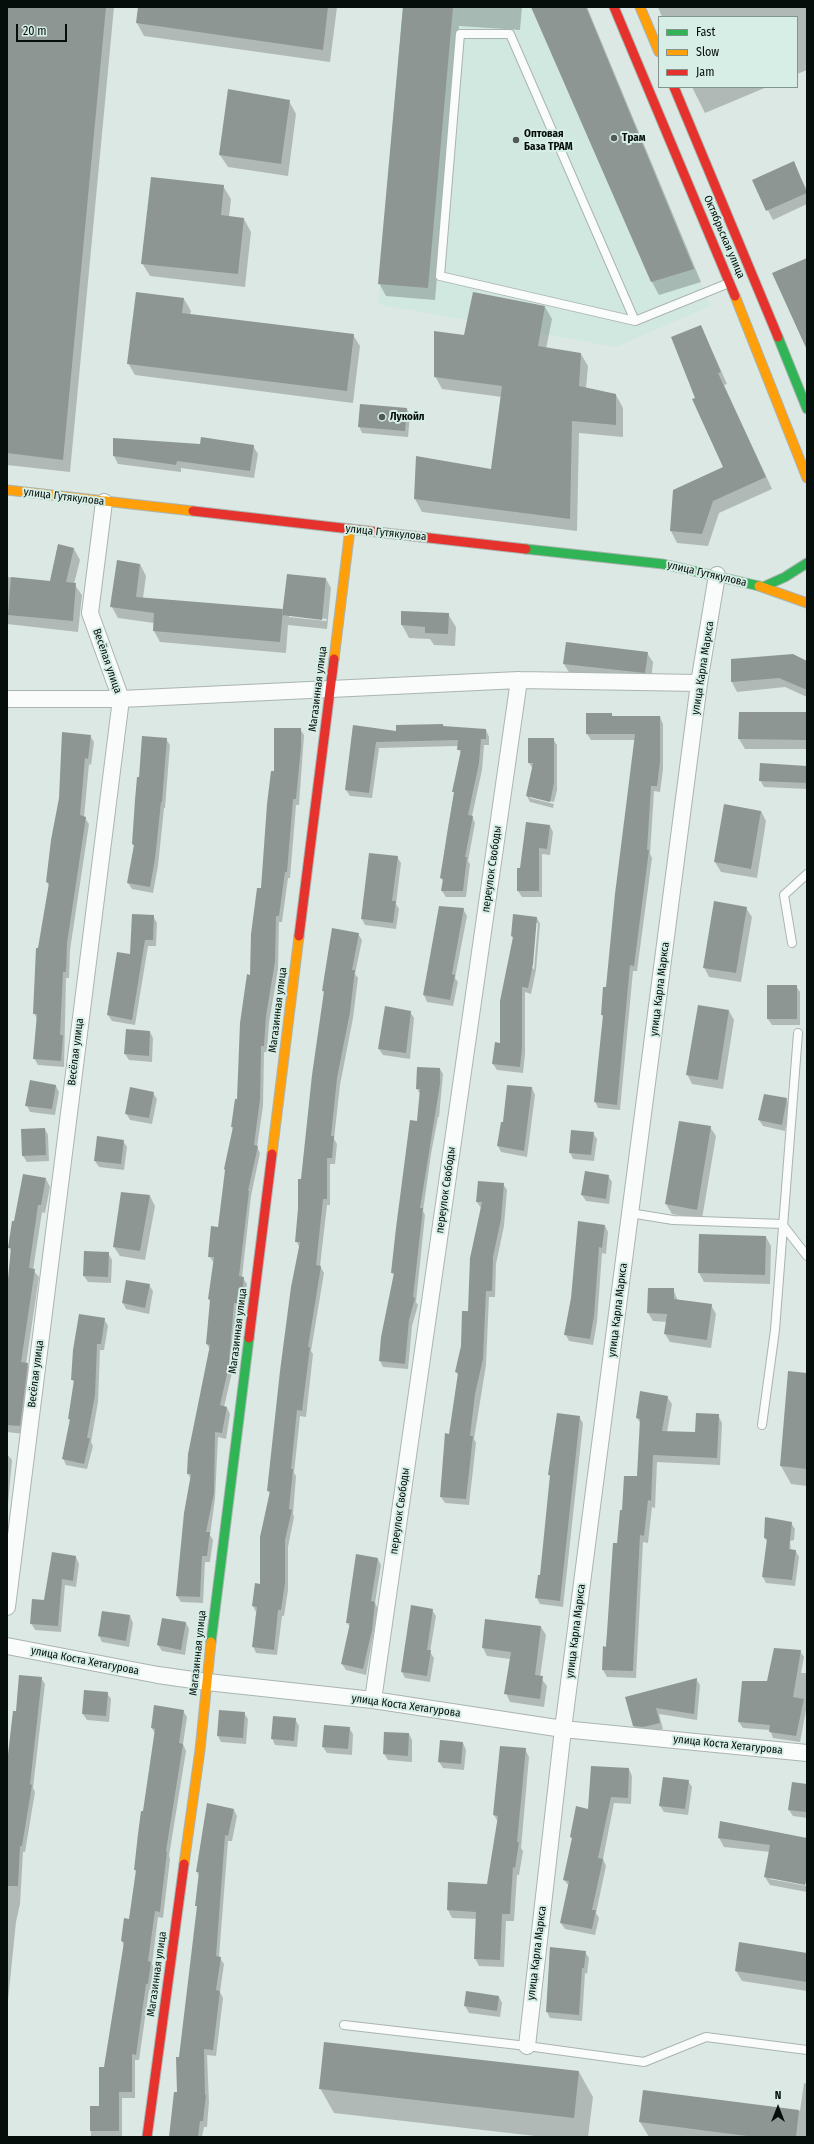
<!DOCTYPE html>
<meta charset="utf-8">
<style>
body{margin:0}
#map{position:relative;width:814px;height:2144px;overflow:hidden;background:#dce8e4;font-family:"Fira Sans Condensed",sans-serif}
canvas{display:block}
.frame{position:absolute;inset:0;border:8px solid #060e0b;pointer-events:none}
.legend{position:absolute;left:658px;top:16px;width:140px;height:72px;box-sizing:border-box;background:#d6eee5;border:1px solid #83948e;margin:0;padding:5px 7px;list-style:none;font-size:12px;color:#060e0b}
.legend li{display:flex;align-items:center;gap:8px;height:20px}
.legend b{width:20px;border:1px solid #83948e}
.north{position:absolute;left:758px;top:2088px;width:40px;height:40px;-webkit-text-stroke:3px #d6eee5;paint-order:stroke;rotate:0deg;font-size:11px;font-weight:700;line-height:16px;text-align:center;color:#060e0b}
.north::after{content:'';display:block;margin:auto;width:14px;height:18px;background:#060e0b;clip-path:polygon(50% 0,100% 100%,50% 72%,0 100%)}
.scale{position:absolute;left:16px;top:24px;width:51px;height:18px;box-sizing:border-box;border:2px solid #060e0b;border-top:0;padding-left:5px;font-size:12px;line-height:14px;white-space:nowrap;color:#060e0b;-webkit-text-stroke:3px #d6eee5;paint-order:stroke}
</style>
<div id="map">
<canvas width="814" height="2144"></canvas>
<div class="frame"></div>
<ul class="legend">
<li><b style="height:5px;background:#30b455"></b>Fast</li>
<li><b style="height:5px;background:#ff9f0a"></b>Slow</li>
<li><b style="height:5px;background:#e5322d"></b>Jam</li>
</ul>
<div class="north">N</div>
<div class="scale">20 m</div>
</div>
<script>
const ctx = document.querySelector('canvas').getContext('2d');
ctx.lineJoin = 'round';
function fillPath(path, color) { ctx.fillStyle = color; ctx.fill(path, 'evenodd'); }
function strokePath(path, color, width, dash) { ctx.strokeStyle = color; ctx.lineWidth = width; ctx.lineCap = dash ? 'butt' : 'round'; ctx.setLineDash(dash || []); ctx.stroke(path); }
function write(font, color, halo, rows, align = 'center') {
  ctx.font = font + ' "Fira Sans Condensed",sans-serif'; ctx.lineWidth = 4; ctx.setLineDash([]); ctx.textBaseline = 'middle'; ctx.strokeStyle = halo; ctx.fillStyle = color; for (const [text, x, y, turn = 0] of rows) {
    ctx.save(); ctx.translate(x, y); ctx.rotate((+turn || 0) * Math.PI / 180); ctx.textAlign = isNaN(turn) ? turn : align; if (halo) ctx.strokeText(text, 0, 0); ctx.fillText(text, 0, 0); ctx.restore();
  }
}
const built = new Path2D(`
 M402,7H586L710,306L615,347L378,304Z`);
const shadow = new Path2D(`
 M7,7H114L70,472L7,465Z
 M139,7H337L330,62L144,36L137,23Z
 M403,7H522L520,30L459,26L435,300L386,296L379,283Z
 M532,7H587L701,282L659,295L652,282Z
 M658,7H807V70L797,74V17H662Z
 M692,87H767L705,113Z
 M289,101L296,114L288,176L228,167L220,155Z
 M793,163L807,190V204L773,220L753,181Z
 M223,186L231,199L229,217L244,219L251,232L245,287L150,276L142,263Z
 M184,299L191,311L190,315L353,335L360,346L353,403L135,375L128,363Z
 M545,307L552,319L546,349L581,354L588,366L586,388L616,395L623,408V437L579,433L577,531L422,512L415,499L417,457L492,470L502,397L442,389L435,376L465,336Z
 M701,326L727,384L724,385L772,489L719,513L708,546L677,543L671,531L674,491L725,467L697,398Z
 M407,409L410,415L408,437L362,433L359,426Z
 M201,445L253,446L258,454L254,478L181,468V472L118,464L114,456Z
 M58,545L74,549L80,560L74,584L82,595L78,632L7,624V577L50,582Z
 M140,564L146,576L143,598L282,610L326,579L331,588L327,629L288,625L286,653L160,642L154,631V623L118,618L112,607ZM289,615L327,619L326,621L289,617Z
 M402,612L448,614L456,627L455,646L434,645L430,639L409,638L402,625Z
 M567,644L647,653L653,662L651,682L570,674L564,664Z
 M732,660L807,662V697L785,687L737,692L732,682Z
 M740,713H807V749H745L739,739Z
 M587,714H611L613,717H660L663,724V769L660,792L654,791L650,854L652,858L637,971H633L620,1110L598,1108L595,1101L604,1018L602,1015L607,988L636,740H591L587,734Z
 M443,725L444,727L486,730L489,737V745H484L482,770L472,816L475,823L468,861L470,864L466,897H446L442,891L444,882L441,878L447,833L461,755L458,746L379,748L372,798L350,796L346,790L353,726L397,732Z
 M300,729L304,735L299,805H296L290,878H288L282,922H279L278,969L269,1023L267,1052H264L263,1106L257,1147L260,1153L251,1196L242,1277L247,1284L244,1310L237,1309L232,1366L233,1368L224,1407L227,1408L230,1414L226,1439L218,1437L215,1499L210,1535L213,1540L210,1562H205L203,1603L181,1602L177,1596L191,1479L188,1474L210,1350L207,1344L211,1302L209,1299L214,1263L209,1256L219,1228L233,1130L232,1127L238,1100L275,772Z
 M90,736L94,742L91,765L89,764L84,817L89,824L70,950L69,978H66L64,1067L38,1065L34,1058L37,1019L34,1013L39,949L49,886L47,882Z
 M166,739L170,745L165,808H164L158,866L153,893L132,889L128,883L135,847L133,844L140,778Z
 M553,739L557,745V790L554,802L530,796V798L554,804L553,808L530,802L527,796L533,769L529,763Z
 M807,767V789L764,787L760,780Z
 M761,811L766,821L757,878L721,872L715,862Z
 M550,826L553,832L550,855L542,854V897H522L518,891L521,869Z
 M370,854L397,857L401,863L396,904L399,909L396,929L365,925L362,919Z
 M440,907L463,909L467,916L455,978L458,982L453,1006L427,1002L424,995Z
 M746,908L752,917L741,982L709,977L704,967Z
 M153,916L157,923L156,946H148L135,1025L112,1021L108,1015L131,955Z
 M537,918L540,924L536,970L531,994L525,992V1054L523,1073L497,1070L493,1064L501,1044L514,940L512,936ZM536,923H538L534,969L532,968Z
 M358,934L362,940L355,974L358,978L353,1018L340,1085L334,1139L337,1144L335,1164H330V1205H327L320,1266L324,1273L311,1351L313,1354L306,1417L300,1416L294,1473L296,1476L293,1514L294,1517L288,1547V1590L284,1616H282L277,1655L256,1653L253,1646L256,1612L253,1606L261,1585L270,1494L268,1491L300,1248L296,1241L325,994L323,991Z
 M796,986L800,992V1025H772L768,1019Z
 M729,1011L734,1020L723,1089L692,1084L687,1074Z
 M410,1012L414,1018L410,1059L383,1055L379,1049Z
 M150,1032L153,1038L152,1062L129,1060L125,1054Z
 M440,1069L443,1074L439,1117H438L431,1154L423,1211L425,1215L416,1302L418,1305L412,1326L408,1369L383,1367L380,1361L395,1276L392,1273L418,1122L421,1095L417,1089Z
 M56,1086L59,1092L55,1115L30,1112L27,1106Z
 M532,1088L535,1095L527,1157L501,1152L498,1146L504,1123Z
 M153,1093L157,1099L152,1124L130,1120L126,1113Z
 M786,1099L790,1105L785,1131L763,1126L759,1120Z
 M710,1127L716,1136L702,1219L672,1214L666,1204Z
 M45,1129L48,1135L49,1161L27,1162L23,1156Z
 M593,1133L597,1139L594,1161L573,1159L570,1152Z
 M123,1141L127,1147L124,1170L99,1167L95,1161Z
 M608,1176L612,1182L609,1204L586,1201L582,1195Z
 M46,1179L50,1187L45,1213L42,1212L33,1270L39,1277L26,1364L32,1372L24,1434L7,1432V1298L11,1251L9,1248L15,1222Z
 M503,1184L507,1190L504,1226L496,1264L495,1297H489L486,1365L474,1439L476,1443L469,1505L445,1503L441,1497L459,1376L456,1372L469,1312L481,1208L477,1202Z
 M150,1196L155,1206L145,1260L120,1256L114,1247Z
 M605,1226L608,1232L606,1254L602,1253L597,1322L593,1345L569,1341L566,1335L572,1298Z
 M766,1237L771,1246L770,1284L704,1282L699,1273Z
 M108,1253L112,1260L111,1283L88,1282L84,1276Z
 M127,1281L149,1285L153,1291L149,1314L126,1309L123,1303Z
 M673,1289L678,1301L711,1305L716,1314L711,1348L670,1342L665,1334L667,1322L653,1321L648,1313Z
 M104,1319L108,1326L104,1350H100L98,1402L91,1442L93,1446L87,1469L66,1465L63,1458L71,1422L69,1419L75,1383L72,1380Z
 M789,1372L807,1374V1486L791,1484L781,1466Z
 M667,1397L672,1404L667,1432L696,1433L718,1415L722,1423L720,1465L657,1462L655,1508L652,1507L648,1543L643,1542L636,1678L607,1677L603,1670L618,1544L623,1511L638,1477L641,1424L637,1418Z
 M579,1417L583,1423L563,1607L540,1604L536,1597L541,1577L551,1478L549,1475Z
 M7,1454L12,1460L7,1515Z
 M791,1523L795,1529L794,1540L790,1541L791,1550H795L799,1557L795,1586L766,1583L763,1577L768,1543L765,1538Z
 M52,1554L76,1557L79,1564L76,1587L65,1585L61,1632L35,1630L31,1623L45,1601Z
 M378,1559L381,1565L375,1603L378,1609L366,1675L346,1670L342,1664L350,1627L347,1623Z
 M432,1610L436,1616L430,1652L434,1658L430,1682L405,1678L402,1672Z
 M102,1612L130,1616L133,1623L129,1647L102,1642L99,1636Z
 M186,1623L189,1629L185,1655L162,1651L158,1645Z
 M541,1627L546,1635L540,1677L547,1686L544,1707L510,1702L506,1693L510,1659L487,1656L483,1648Z
 M800,1651L804,1657L801,1673H807V1705L800,1742L773,1738L770,1730L743,1728L739,1722L768,1682Z
 M41,1678L45,1684L33,1788L35,1792L25,1852H23L20,1904L16,1922L7,2010V1766L17,1712Z
 M696,1679L700,1685L697,1720L659,1714L663,1729L647,1733L638,1732L634,1726L627,1698Z
 M107,1693L111,1699L109,1722L87,1720L83,1714Z
 M183,1711L187,1717L183,1744L186,1751L169,1856L170,1859L163,1918L158,1917L152,1964L154,1969L151,1990H149L139,2060H135V2098H122V2137H91V2107H100L124,1946L122,1941L129,1920L137,1873L135,1870L155,1734L152,1728Z
 M244,1713L248,1719L246,1744L221,1742L218,1736Z
 M295,1719L299,1726L297,1747L275,1745L272,1738Z
 M349,1728L353,1734L352,1755L327,1753L323,1747Z
 M385,1733L409,1734L412,1740V1762L388,1760L384,1754Z
 M463,1743L466,1750L464,1770L443,1768L439,1762Z
 M525,1749L529,1757L521,1848L523,1851L519,1875H517L514,1921H506L504,1967L479,1966L475,1958L477,1919L452,1918L448,1910L449,1883L488,1885L498,1822L494,1815Z
 M629,1769L632,1776L631,1804L614,1803L603,1859L606,1866L596,1913L599,1918L595,1935L565,1929L561,1923L569,1886L564,1880L573,1841L571,1837L589,1810Z
 M688,1781L692,1787L688,1815L664,1812L660,1806Z
 M807,1785V1818L793,1816L789,1810Z
 M234,1810L237,1816L232,1841H228L219,1957L224,1964L220,1992L223,1998L216,2056L207,2055L209,2102L207,2127H204L202,2137H169L178,2093L198,1908L196,1905L199,1876L197,1872Z
 M721,1822L807,1839V1884L770,1877V1879L807,1886V1892L770,1885L765,1877L770,1852L724,1847L719,1838Z
 M550,1948L585,1952L589,1958L587,1974L585,1973L582,2021L550,2018L547,2012Z
 M807,1954V1991L742,1981L736,1971Z
 M467,1992L499,1997L502,2003L500,2017L469,2013L465,2006Z
 M579,2072L593,2097L588,2137H544L334,2113L320,2088Z
 M804,2083L807,2084V2137H649L640,2122L644,2091L800,2111Z`);
const building = new Path2D(`
 M7,7H106L63,460L7,453Z
 M138,7H328L323,50L136,23Z
 M403,7H453L428,288L378,284Z
 M531,7H586L694,269L651,282Z
 M228,89L290,100L281,164L219,155Z
 M794,161L807,193L766,211L752,180Z
 M151,177L224,185L221,215L244,218L238,274L141,264Z
 M807,258V350L772,273Z
 M136,292L184,298L182,313L354,334L347,391L127,364Z
 M473,292L545,306L538,346L581,353L579,386L616,394V425L572,421L570,519L414,499L416,456L491,469L502,386L434,377V331L464,335Z
 M701,325L721,372L718,373L766,477L713,501L702,534L670,531L673,490L723,467L692,399L695,398L671,337Z
 M360,404L407,408L405,431L358,427Z
 M201,437L254,445L250,471L177,461L176,465L113,456V438L200,444Z
 M58,544L74,548L66,582L76,583L73,621L8,615L11,577L50,581Z
 M117,560L140,564L136,597L283,609L280,642L153,631L154,613L110,607Z
 M287,574L326,578L322,620L282,615Z
 M401,611L449,613L448,634L425,633V627L401,625Z
 M566,642L648,652L645,673L563,664Z
 M793,654L807,661V690L779,678L731,682V659Z
 M739,712H807V740L738,739Z
 M586,713H612V716H660V762L657,786H651L647,850H649L634,966L630,965L617,1105L594,1102L603,1015H601L603,987H606L615,894L635,734H586Z
 M443,724V726L486,729V739H481L479,763L468,815L473,816L465,857H467L463,891H441L443,879L440,878L454,792H452L461,750H457L458,740L376,742L369,793L345,790L353,725L396,731V725Z
 M274,728H301V747L296,799H293L287,872H285L279,916H276L275,962L266,1016L264,1046H261L260,1099L254,1145L258,1146L248,1191H249L239,1276L244,1277L241,1304L234,1303L229,1361H230L220,1405L227,1407L222,1433L215,1432L214,1493L206,1532H210L207,1556H202L200,1597L176,1596L184,1513L191,1474H187L188,1454L210,1345L206,1344L210,1300L208,1299L214,1257H208L211,1226L218,1227L225,1170L224,1169L233,1127H231L235,1099H237L240,1023L247,974L250,975L251,934L257,888H261L267,804L271,771H274Z
 M62,732L91,735L88,759L85,758L80,815L86,817L67,943L66,972H63L60,1035H63L61,1061L33,1059L37,1014H33L36,948H38L49,883L46,882L51,840L59,798Z
 M142,736L167,738L162,802H161L155,859L150,887L127,883L134,845L132,844L135,800L137,777H139Z
 M528,738H554V783L550,802L526,796L533,763H528Z
 M760,763L807,766V783L759,781Z
 M724,804L761,811L751,869L714,862Z
 M526,822L550,825L547,849L539,848V891H517V868H520Z
 M369,853L398,856L392,901H396L393,923L361,919Z
 M714,901L747,907L736,973L703,968Z
 M439,906L464,908L452,974L455,975L450,1000L423,995Z
 M132,914L154,915L153,940H145L132,1020L107,1015L117,952L130,954Z
 M513,914L537,917L533,964L528,988L522,987V1047L520,1067L492,1064L495,1042L500,1043V1001L513,937L511,936Z
 M332,928L359,933L352,970H355L350,1012L337,1078L331,1136H334L332,1158H327V1199H323L316,1265L321,1266L308,1347H310L302,1411L297,1410L291,1469H293L289,1509L292,1510L285,1540V1583L281,1610H278L274,1650L252,1647L257,1607L252,1606L255,1583L260,1584V1537L270,1491H267L280,1371L291,1287L300,1242H295L298,1209V1179H301L312,1075L324,991H322Z
 M767,985H797V1019H767Z
 M698,1005L729,1010L718,1080L686,1075Z
 M385,1006L411,1011L406,1053L378,1049Z
 M126,1029L150,1031L149,1056L124,1054Z
 M417,1067L440,1068V1084L420,1208H423L413,1297L415,1298L409,1320L405,1364L379,1361L381,1337L394,1273H391L396,1228L410,1120L417,1121L420,1089H416Z
 M30,1080L56,1085L52,1109L25,1106Z
 M507,1085L532,1087L524,1151L497,1146L501,1122H503Z
 M130,1087L154,1092L149,1118L125,1114Z
 M764,1094L787,1098L782,1125L758,1120Z
 M679,1121L711,1126L697,1210L665,1204Z
 M45,1128L46,1155L22,1156L21,1129Z
 M571,1130L594,1132L591,1155L569,1153Z
 M97,1136L124,1140L121,1164L94,1161Z
 M585,1171L609,1175L606,1199L581,1195Z
 M23,1174L46,1178L41,1205H38L29,1268L35,1269L21,1362L28,1363L20,1426L7,1425V1289L11,1248H8L12,1221H14Z
 M478,1181L504,1183L501,1219L493,1257L492,1291H486L483,1359L475,1394L470,1436H473L466,1499L440,1497L445,1433L449,1434L458,1373L455,1372L461,1346L462,1311H468L470,1258L482,1202H476Z
 M121,1192L150,1195L140,1251L113,1247Z
 M578,1221L605,1225L602,1248L599,1247L594,1316L590,1339L564,1335L571,1298Z
 M699,1234L766,1236L765,1275L698,1273Z
 M84,1251L109,1252L108,1277L83,1276Z
 M126,1280L150,1284L145,1308L122,1303Z
 M648,1288H674V1299L712,1304L707,1340L664,1334L667,1314L647,1313Z
 M79,1314L105,1318L101,1344H97L95,1395L87,1438H90L84,1464L62,1459L70,1419H68L74,1380H71L73,1350Z
 M788,1371L807,1373V1469L780,1466Z
 M640,1391L668,1396L662,1431L695,1432L696,1413L719,1414L717,1458L653,1455L651,1501L648,1500L644,1536L640,1535L633,1671L602,1670L603,1646L606,1647L613,1543H617L620,1510H622L624,1476H637L640,1419L636,1418Z
 M557,1413L580,1416L560,1601L535,1598L538,1575H540L550,1475H548Z
 M765,1517L792,1522L789,1549L796,1550L792,1580L762,1577L767,1539L764,1538Z
 M52,1552L76,1556L73,1581L62,1579L58,1626L30,1624L32,1599L44,1600Z
 M356,1554L378,1558L371,1601L375,1602L372,1630L363,1669L341,1664L350,1623H346Z
 M411,1605L433,1609L427,1650H431L427,1676L401,1672Z
 M102,1611L130,1615L126,1641L98,1636Z
 M162,1618L186,1622L181,1650L157,1645Z
 M485,1619L541,1626L535,1675L543,1676L540,1699L504,1694L511,1652L482,1648Z
 M774,1648L801,1650L793,1697L804,1699L796,1736L769,1732L770,1725L738,1722L742,1681H767Z
 M19,1675L42,1677L30,1784L32,1785L22,1846H20L18,1886H7V1763L13,1711H16Z
 M697,1678L694,1714L656,1708L660,1723L643,1727L633,1726L625,1697Z
 M84,1690L108,1692L106,1716L82,1714Z
 M154,1705L184,1710L179,1743L183,1744L166,1851L167,1852L160,1912L155,1911L148,1961L151,1962L148,1984H146L136,2055L132,2054V2092H119V2131H90V2106H99V2067H104L124,1942L121,1941L124,1918L129,1919L136,1870H134L138,1834L141,1811H143L155,1729L151,1728Z
 M219,1710L245,1712L243,1738L217,1736Z
 M273,1716L296,1718L294,1741L271,1739Z
 M324,1725L350,1727L348,1749L322,1747Z
 M384,1732L409,1733L408,1756L383,1754Z
 M440,1740L463,1742L461,1764L438,1762Z
 M500,1746L526,1748L517,1842H519L515,1868L513,1867L510,1914H502L500,1960L474,1959L476,1912L447,1910L448,1882L487,1884L498,1816L493,1815Z
 M591,1766L629,1768L628,1798L611,1797L598,1858L603,1859L592,1910H596L592,1929L560,1923L569,1881L563,1880L572,1838L570,1837L576,1806L588,1809Z
 M663,1777L689,1780L685,1809L659,1806Z
 M792,1782L807,1784V1812L788,1810Z
 M207,1803L234,1809L228,1836L225,1835L216,1956L221,1957L216,1990L220,1991L213,2050L204,2049L205,2095H206L203,2121H200L198,2137H169L174,2092H177L176,2057H179L197,1906H195L199,1872H196Z
 M720,1821L807,1838V1875L805,1885L764,1877L770,1845L718,1838Z
 M739,1942L807,1953V1982L735,1971Z
 M550,1947L586,1951L584,1968H582L579,2015L546,2012Z
 M466,1991L499,1996L497,2011L464,2006Z
 M324,2042L579,2071L574,2118L319,2089Z
 M643,2090L799,2110L796,2137H755L639,2122Z`);
const lane = new Path2D(`
 M635,321L510,34H460L440,276L635,321L729,283
 M792,943L784,895L807,874
 M630,1213L673,1220L782,1224L807,1256
 M762,1425L775,1330L798,1033
 M344,2025L527,2046L644,2062L706,2037L807,2050`);
const street = new Path2D(`
 M7,699H121L519,680L699,683
 M7,1607L121,699L90,613L104,502
 M7,1646L158,1675L207,1682L373,1700L563,1729L807,1753
 M373,1700L519,680
 M527,2046L563,1729L699,683L717,575`);
const fast = new Path2D(`
 M778,337L807,409
 M526,549L663,564L759,586
 M763,587L785,577L807,563
 M211,1642L249,1338`);
const slow = new Path2D(`
 M640,7L659,52
 M735,296L807,478
 M7,490L193,511
 M759,586L807,603
 M334,659L350,529
 M272,1154L299,936
 M184,1864L200,1750L211,1642`);
const jam = new Path2D(`
 M614,7L735,296
 M674,87L778,337
 M193,511L526,549
 M299,936L334,659
 M249,1338L272,1154
 M147,2137L184,1864`);
const markers = [
 [614,138,4,"#515a57"],
 [516,140,4,"#515a57"],
 [382,417,4,"#515a57"]
];
const poiNames = [
 ["Оптовая",524,134],
 ["База ТРАМ",524,147],
 ["Трам",622,138],
 ["Лукойл",390,417]
];
const streetNames = [
 ["Октябрьская улица",724,237,67],
 ["улица Гутякулова",64,497,7],
 ["улица Гутякулова",386,533,6],
 ["улица Гутякулова",707,574,13],
 ["Весёлая улица",107,661,71],
 ["улица Карла Маркса",703,668,-81],
 ["Магазинная улица",318,689,-83],
 ["переулок Свободы",492,869,-82],
 ["улица Карла Маркса",660,989,-83],
 ["Магазинная улица",278,1010,-83],
 ["Весёлая улица",76,1052,-83],
 ["переулок Свободы",446,1190,-82],
 ["улица Карла Маркса",618,1310,-83],
 ["Магазинная улица",238,1331,-83],
 ["Весёлая улица",36,1374,-83],
 ["переулок Свободы",400,1511,-82],
 ["улица Карла Маркса",576,1631,-83],
 ["Магазинная улица",198,1653,-84],
 ["улица Коста Хетагурова",85,1661,11],
 ["улица Коста Хетагурова",406,1706,8],
 ["улица Коста Хетагурова",728,1745,6],
 ["улица Карла Маркса",537,1953,-83],
 ["Магазинная улица",157,1974,-82]
];
fillPath(built, '#d0e8df');
fillPath(shadow, '#0003');
fillPath(building, '#8d9693');
strokePath(lane, '#aab4b1', 10);
strokePath(street, '#aab4b1', 18);
strokePath(fast, '#aab4b1', 11);
strokePath(slow, '#aab4b1', 11);
strokePath(jam, '#aab4b1', 11);
strokePath(lane, '#fafcfb', 8);
strokePath(street, '#fafcfb', 16);
strokePath(fast, '#30b455', 9);
strokePath(slow, '#ff9f0a', 9);
strokePath(jam, '#e5322d', 9);
for (const [x, y, r, color] of markers) { const dot = new Path2D(); dot.arc(x, y, r, 0, 2 * Math.PI); ctx.fillStyle = color; ctx.fill(dot); strokePath(dot, '#d6eee5', 1.5); }
write('bold 11px', '#060e0b', '#d6eee5', poiNames, 'left');
write('11px', '#060e0b', '#d6eee5', streetNames);
</script>
